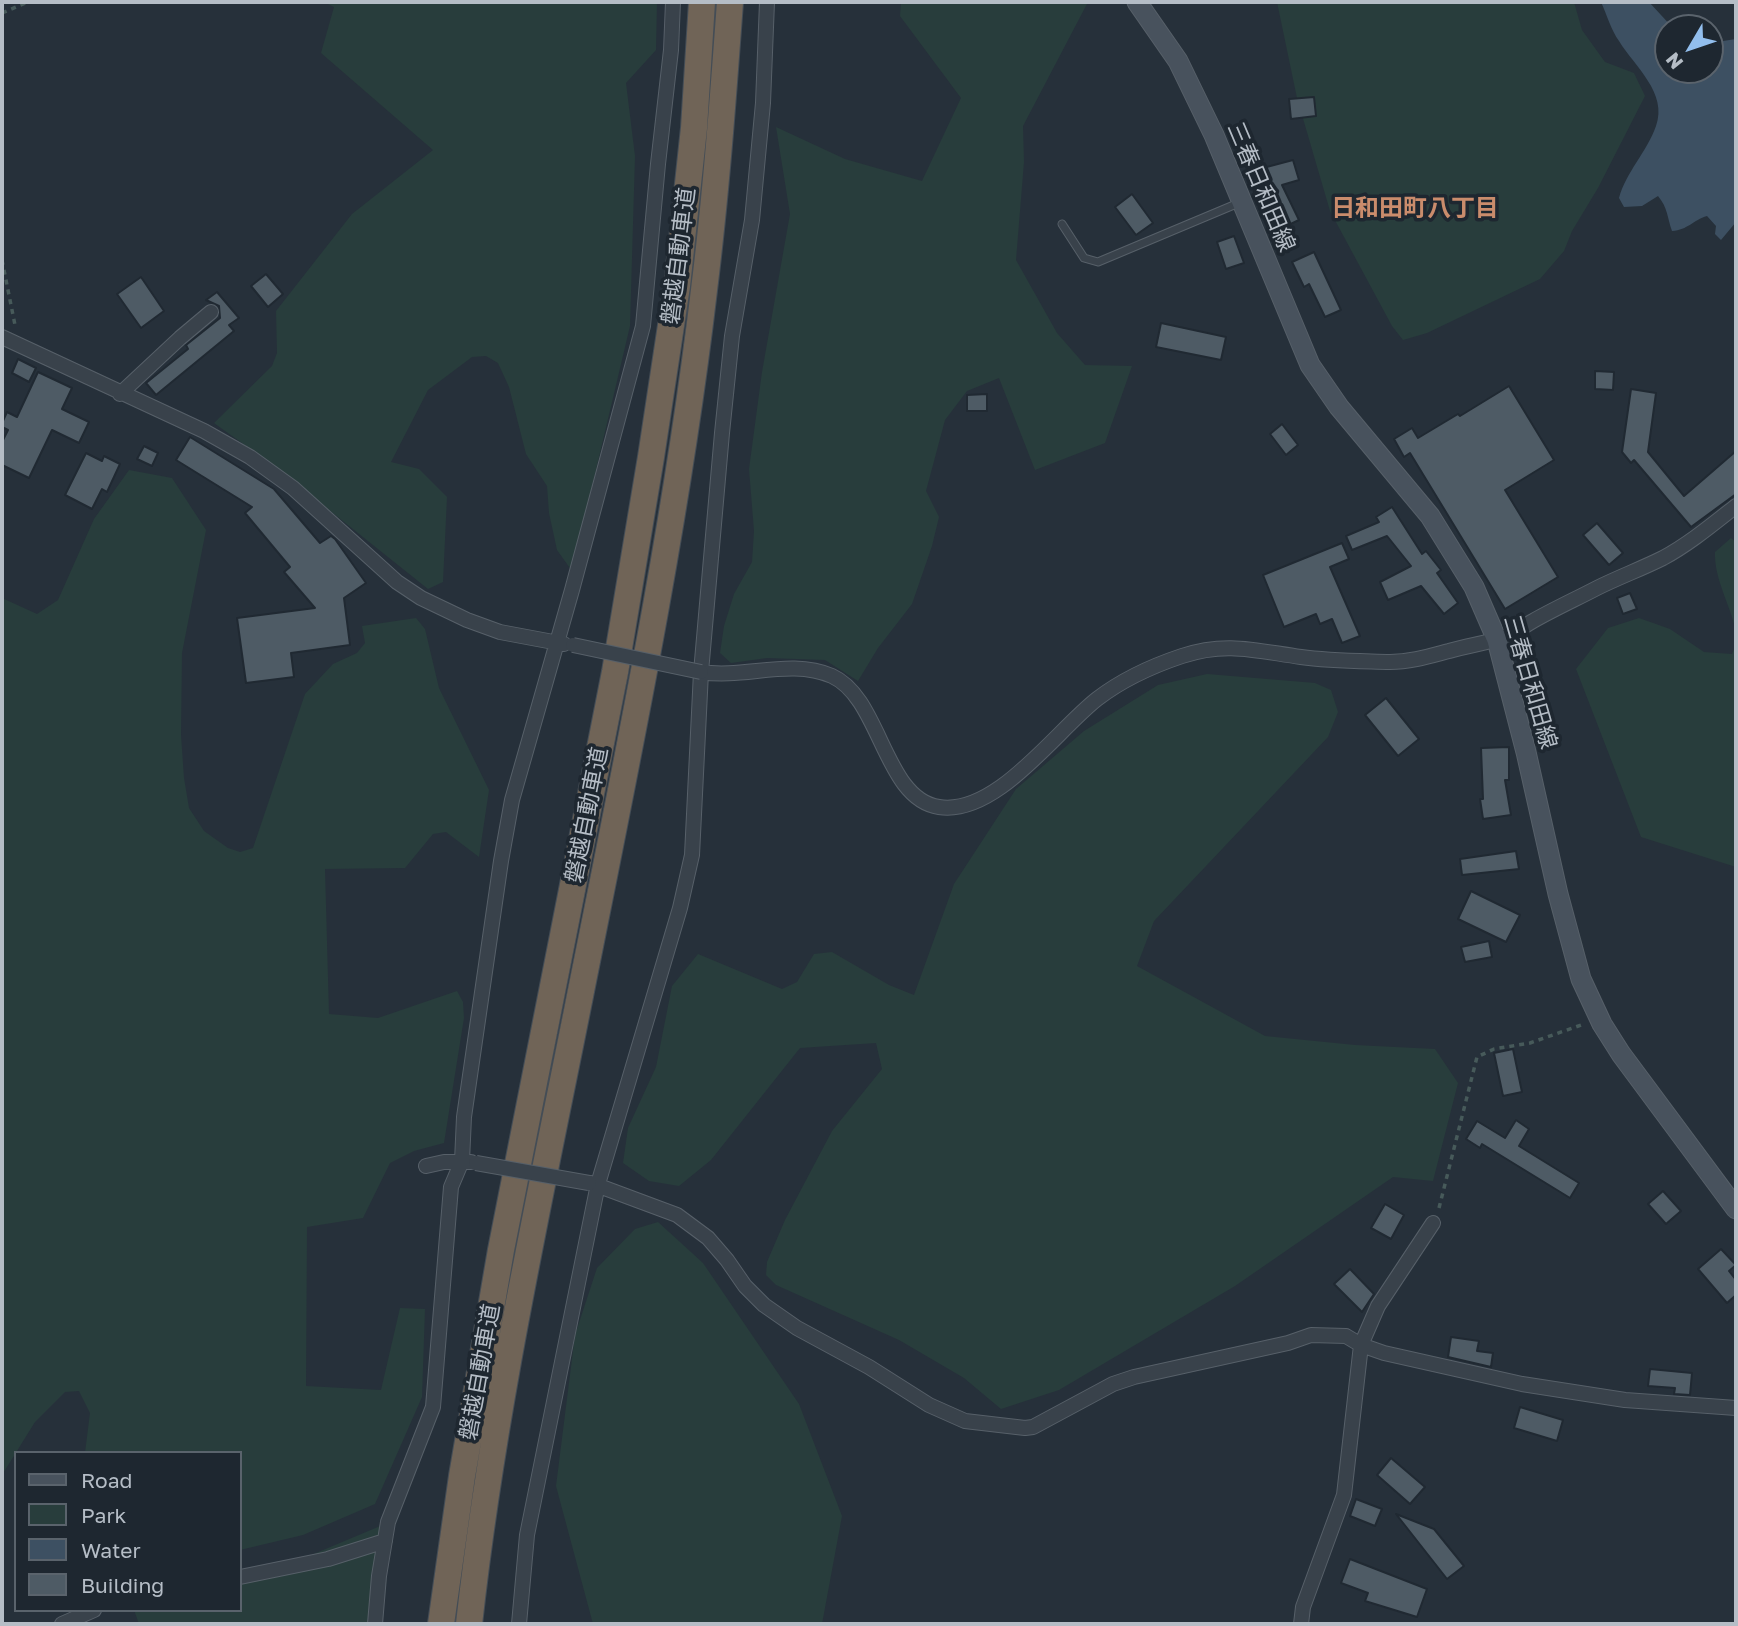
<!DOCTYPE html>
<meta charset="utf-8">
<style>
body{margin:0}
#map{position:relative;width:1738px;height:1626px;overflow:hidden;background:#26303a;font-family:"Golos Text",sans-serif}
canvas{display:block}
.frame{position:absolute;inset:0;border:4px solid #b5bdc6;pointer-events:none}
.legend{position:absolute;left:14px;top:1451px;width:228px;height:161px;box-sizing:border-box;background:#1e2730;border:2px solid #5a636c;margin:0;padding:9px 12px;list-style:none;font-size:21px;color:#b5bdc6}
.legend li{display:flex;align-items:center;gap:14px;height:35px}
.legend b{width:35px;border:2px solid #5a636c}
.north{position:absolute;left:1654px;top:14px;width:70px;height:70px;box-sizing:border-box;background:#1e2730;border:2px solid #5a636c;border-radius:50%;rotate:231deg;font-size:19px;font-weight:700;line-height:28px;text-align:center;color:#b5bdc6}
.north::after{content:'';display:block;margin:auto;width:24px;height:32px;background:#92beed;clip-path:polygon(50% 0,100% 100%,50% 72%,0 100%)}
</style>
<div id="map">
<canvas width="1738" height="1626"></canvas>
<div class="frame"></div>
<ul class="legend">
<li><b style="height:9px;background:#48525d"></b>Road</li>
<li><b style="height:19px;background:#283d3c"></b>Park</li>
<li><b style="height:19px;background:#3d5062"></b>Water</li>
<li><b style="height:19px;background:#4e5b65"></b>Building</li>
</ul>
<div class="north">N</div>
</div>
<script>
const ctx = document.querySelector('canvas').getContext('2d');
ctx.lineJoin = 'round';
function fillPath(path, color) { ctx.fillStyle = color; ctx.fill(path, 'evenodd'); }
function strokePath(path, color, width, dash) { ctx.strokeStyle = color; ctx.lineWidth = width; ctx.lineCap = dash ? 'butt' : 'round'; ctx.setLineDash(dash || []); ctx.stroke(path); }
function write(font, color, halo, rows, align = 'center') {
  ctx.font = font + ' "Golos Text","Noto Sans JP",sans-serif'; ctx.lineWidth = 7; ctx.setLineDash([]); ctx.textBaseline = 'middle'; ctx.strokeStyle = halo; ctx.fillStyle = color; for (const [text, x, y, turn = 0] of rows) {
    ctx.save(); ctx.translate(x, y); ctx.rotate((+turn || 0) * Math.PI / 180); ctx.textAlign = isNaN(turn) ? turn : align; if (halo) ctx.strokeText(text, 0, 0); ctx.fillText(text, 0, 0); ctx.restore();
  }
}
const green = new Path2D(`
 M324,2H657L656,50L626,83L635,156L630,326L572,571L557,550L549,513L547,486L526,454L509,387L498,363L486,356L472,357L428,390L391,462L419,469L447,497L443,582L428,589L274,466L214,423L272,366L277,353L276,311L352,214L433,150L321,53L334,7Z
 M901,2H1088L1023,126L1024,162L1016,260L1057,333L1085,365L1132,366L1105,443L1035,470L999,378L967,391L945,420L926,491L939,517L932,546L912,604L878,648L858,681L825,660L767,658L731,663L720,653L724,626L734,594L752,562L754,531L749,469L762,372L790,214L776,127L845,159L922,181L961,98L900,16Z
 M1277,2H1574L1582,30L1605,62L1634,73L1645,96L1598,188L1572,231L1564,251L1540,279L1427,333L1403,340L1392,326L1330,211L1297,98Z
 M129,470L172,478L206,530L182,653L181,735L184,778L189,808L204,831L228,848L240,852L253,848L305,694L333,664L357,653L365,643L362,626L416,618L425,629L439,688L489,790L479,857L446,832L433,834L405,868L325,869L329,1014L378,1018L457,991L463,1002L464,1018L444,1143L414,1151L390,1163L363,1218L307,1227L306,1386L381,1390L400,1308L425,1309L422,1397L375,1504L303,1535L240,1550V1453H85L90,1413L79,1391L65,1392L35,1422L2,1475V598L37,614L58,600L94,519Z
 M1731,538L1736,542V631C1730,604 1714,579 1715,552Z
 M1639,618L1670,629L1704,652L1732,654L1736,644V867L1641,837L1576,669L1608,628Z
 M1207,674L1315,683L1331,690L1338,712L1328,737L1154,921L1137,966L1265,1036L1355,1045L1435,1049L1458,1083L1433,1181L1393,1177L1235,1286L1059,1390L1001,1409L964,1378L899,1340L776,1285L766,1275L767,1262L785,1220L832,1131L882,1069L876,1043L800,1048L711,1160L679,1186L649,1181L623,1163L628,1128L656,1067L672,986L698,954L782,989L797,982L814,954L832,952L889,985L914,995L954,884L1016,789L1084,731L1158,685Z
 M658,1222L703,1263L799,1404L842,1516L822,1624H593L556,1486L575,1335L597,1268L635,1229Z
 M385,1524L379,1624H139L134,1610H240V1585Z`);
const water = new Path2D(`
 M1601,2H1649L1673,28H1668V70H1710V43L1736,39V222L1721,240L1715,234L1716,226L1707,216C1693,220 1688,230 1672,231C1667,217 1668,208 1658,196L1642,206L1624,207L1619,198C1626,172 1647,152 1656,126C1668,93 1635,67 1619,41C1611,30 1607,15 1601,2Z`);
const building = new Path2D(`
 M1314,97L1316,116L1291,119L1289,99Z
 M1293,160L1299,180L1282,185L1299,220L1272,233L1263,213L1271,210L1259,169Z
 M1132,194L1153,223L1136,235L1115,207Z
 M1234,236L1244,263L1226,269L1217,242Z
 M1314,252L1341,310L1325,317L1309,284L1304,287L1292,262Z
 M266,274L283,294L268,307L251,286Z
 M141,277L164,311L141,328L117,294Z
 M217,292L239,318L229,325L234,331L156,395L146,383L188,349L186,345L220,318L219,306L206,300Z
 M1161,323L1226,337L1221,360L1156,347Z
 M18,359L36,368L29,382L12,373Z
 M1595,371L1614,372L1613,390L1595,389Z
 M38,372L72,388L62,409L89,422L79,443L52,430L29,478L2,465V442L8,430L2,427V423L7,412L17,417Z
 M1509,386L1554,460L1505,490L1558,577L1505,609L1410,453L1404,457L1394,439L1412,428L1418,438L1458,414L1460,416Z
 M1631,389L1656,393L1648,452L1684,496L1736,451V494L1691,527L1634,460L1631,463L1622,452Z
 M987,394V411H967V395Z
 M1282,424L1298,445L1286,455L1270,434Z
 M190,437L274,489L320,543L331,536L335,539L366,583L344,598L350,645L291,653L294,677L246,683L237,618L315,608L284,572L290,567L245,513L252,507L176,460Z
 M144,446L158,453L152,466L137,459Z
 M86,453L102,461L104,456L120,464L107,492L102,489L92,509L65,495Z
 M1392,507L1422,554L1426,551L1441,570L1437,573L1458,603L1444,614L1421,586L1388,600L1380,582L1411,566L1387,536L1352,550L1346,536L1379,522L1376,517Z
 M1597,523L1623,553L1609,565L1583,535Z
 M1342,543L1349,559L1330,567L1360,636L1342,643L1332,619L1320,624L1316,614L1284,627L1263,575Z
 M1630,593L1637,609L1623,614L1617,598Z
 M1386,698L1419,739L1398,756L1365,715Z
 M1509,747V780H1505L1511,815L1483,819L1480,799H1483L1481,748Z
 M1516,851L1519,869L1462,875L1460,859Z
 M1471,891L1520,915L1506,942L1458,919Z
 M1489,941L1492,957L1465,962L1461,947Z
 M1513,1049L1522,1092L1503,1096L1494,1053Z
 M1516,1120L1529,1129L1519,1146L1579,1183L1570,1198L1482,1144L1480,1148L1466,1139L1477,1121L1505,1138Z
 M1663,1191L1681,1211L1666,1224L1648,1204Z
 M1385,1204L1404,1215L1391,1239L1371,1228Z
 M1721,1249L1736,1265L1729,1271L1736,1280V1295L1727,1303L1698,1269Z
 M1350,1269L1374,1294L1362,1312L1334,1284Z
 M1451,1337L1479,1341L1477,1351L1493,1353L1491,1367L1448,1357Z
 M1650,1369L1692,1373L1690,1395L1674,1394L1675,1388L1648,1386Z
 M1520,1407L1563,1420L1557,1441L1514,1428Z
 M1391,1458L1425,1487L1410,1504L1377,1475Z
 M1356,1499L1382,1509L1375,1526L1350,1516Z
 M1396,1514L1434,1529L1464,1566L1447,1579Z
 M1350,1559L1427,1589L1417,1617L1365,1601L1368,1593L1341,1583Z`);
const path = new Path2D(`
 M2,13L28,2
 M2,260L15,325
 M1439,1208L1477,1057L1494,1049L1530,1043L1584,1024`);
const lane = new Path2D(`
 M1062,224L1084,258L1098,262L1241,202`);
const street = new Path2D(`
 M2,337L204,431L250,457L293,488L397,582L421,598L467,620L500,632L564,644
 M120,394L180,338L211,312
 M701,672C745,679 790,658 832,676C881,698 884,799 939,807C996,816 1055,732 1097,699C1123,679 1152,666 1182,656C1226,641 1257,651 1301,657C1329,661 1361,661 1390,662C1411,662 1430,656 1449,651C1469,645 1489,643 1507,636C1517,632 1524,626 1533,621C1554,609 1576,599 1597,588C1619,577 1641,569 1663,558C1689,544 1713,524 1736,506
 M426,1166L444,1162H471
 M591,1183L677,1215L708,1238L727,1260L745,1286L764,1305L797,1328L869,1367L929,1405L965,1421L1025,1428L1033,1427L1113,1384L1134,1377L1288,1343L1311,1335L1346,1336L1361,1345L1384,1353L1522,1384L1625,1400L1736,1408
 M240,1577L328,1559L385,1541
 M62,1624L94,1610
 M375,1624L379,1576L388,1522L433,1407L451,1187L462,1161L464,1117L501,861L512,800L572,590L643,326L658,164L671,50L673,2
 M519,1624L527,1535L598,1184L680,908L692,855L701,672L722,433L732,336L752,220L763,103L767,2
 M1301,1624L1303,1607L1344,1495L1361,1345L1378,1306L1433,1223`);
const secondary = new Path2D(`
 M1137,2L1178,61L1214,135L1310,365L1339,407L1430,516L1474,587L1497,640L1526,752L1558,894L1581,979L1602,1024L1621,1054L1736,1209`);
const highway = new Path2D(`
 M441,1624L462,1476L501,1250L615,672L651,457L677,286L694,128L702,2
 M469,1624C492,1416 537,1211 578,1006C625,770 676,529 704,290C716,194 723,98 730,2`);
const streetBridge = new Path2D(`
 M573,645L701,672
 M476,1163L589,1183`);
const streetNames = [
 ["三春日和田線",1261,187,67],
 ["磐越自動車道",679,256,-83],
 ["三春日和田線",1530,682,74],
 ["磐越自動車道",587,815,-79],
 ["磐越自動車道",480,1372,-80]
];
const neighbourhoodNames = [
 ["日和田町八丁目",1415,208]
];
fillPath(green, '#283d3c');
fillPath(water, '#3d5062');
fillPath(building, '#4e5b65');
strokePath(building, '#202932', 2);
strokePath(lane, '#576069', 9);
strokePath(street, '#576069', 16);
strokePath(secondary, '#576069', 21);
strokePath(highway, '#444d56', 28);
strokePath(path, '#475a5a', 3.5, [5, 5]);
strokePath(lane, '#39424b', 7);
strokePath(street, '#39424b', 14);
strokePath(secondary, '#48525d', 19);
strokePath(highway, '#706457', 26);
strokePath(streetBridge, '#576069', 16, []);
strokePath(streetBridge, '#39424b', 14);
write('23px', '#b5bdc6', '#1e2730', streetNames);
write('bold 24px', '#ca8c6c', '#1e2730', neighbourhoodNames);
</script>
